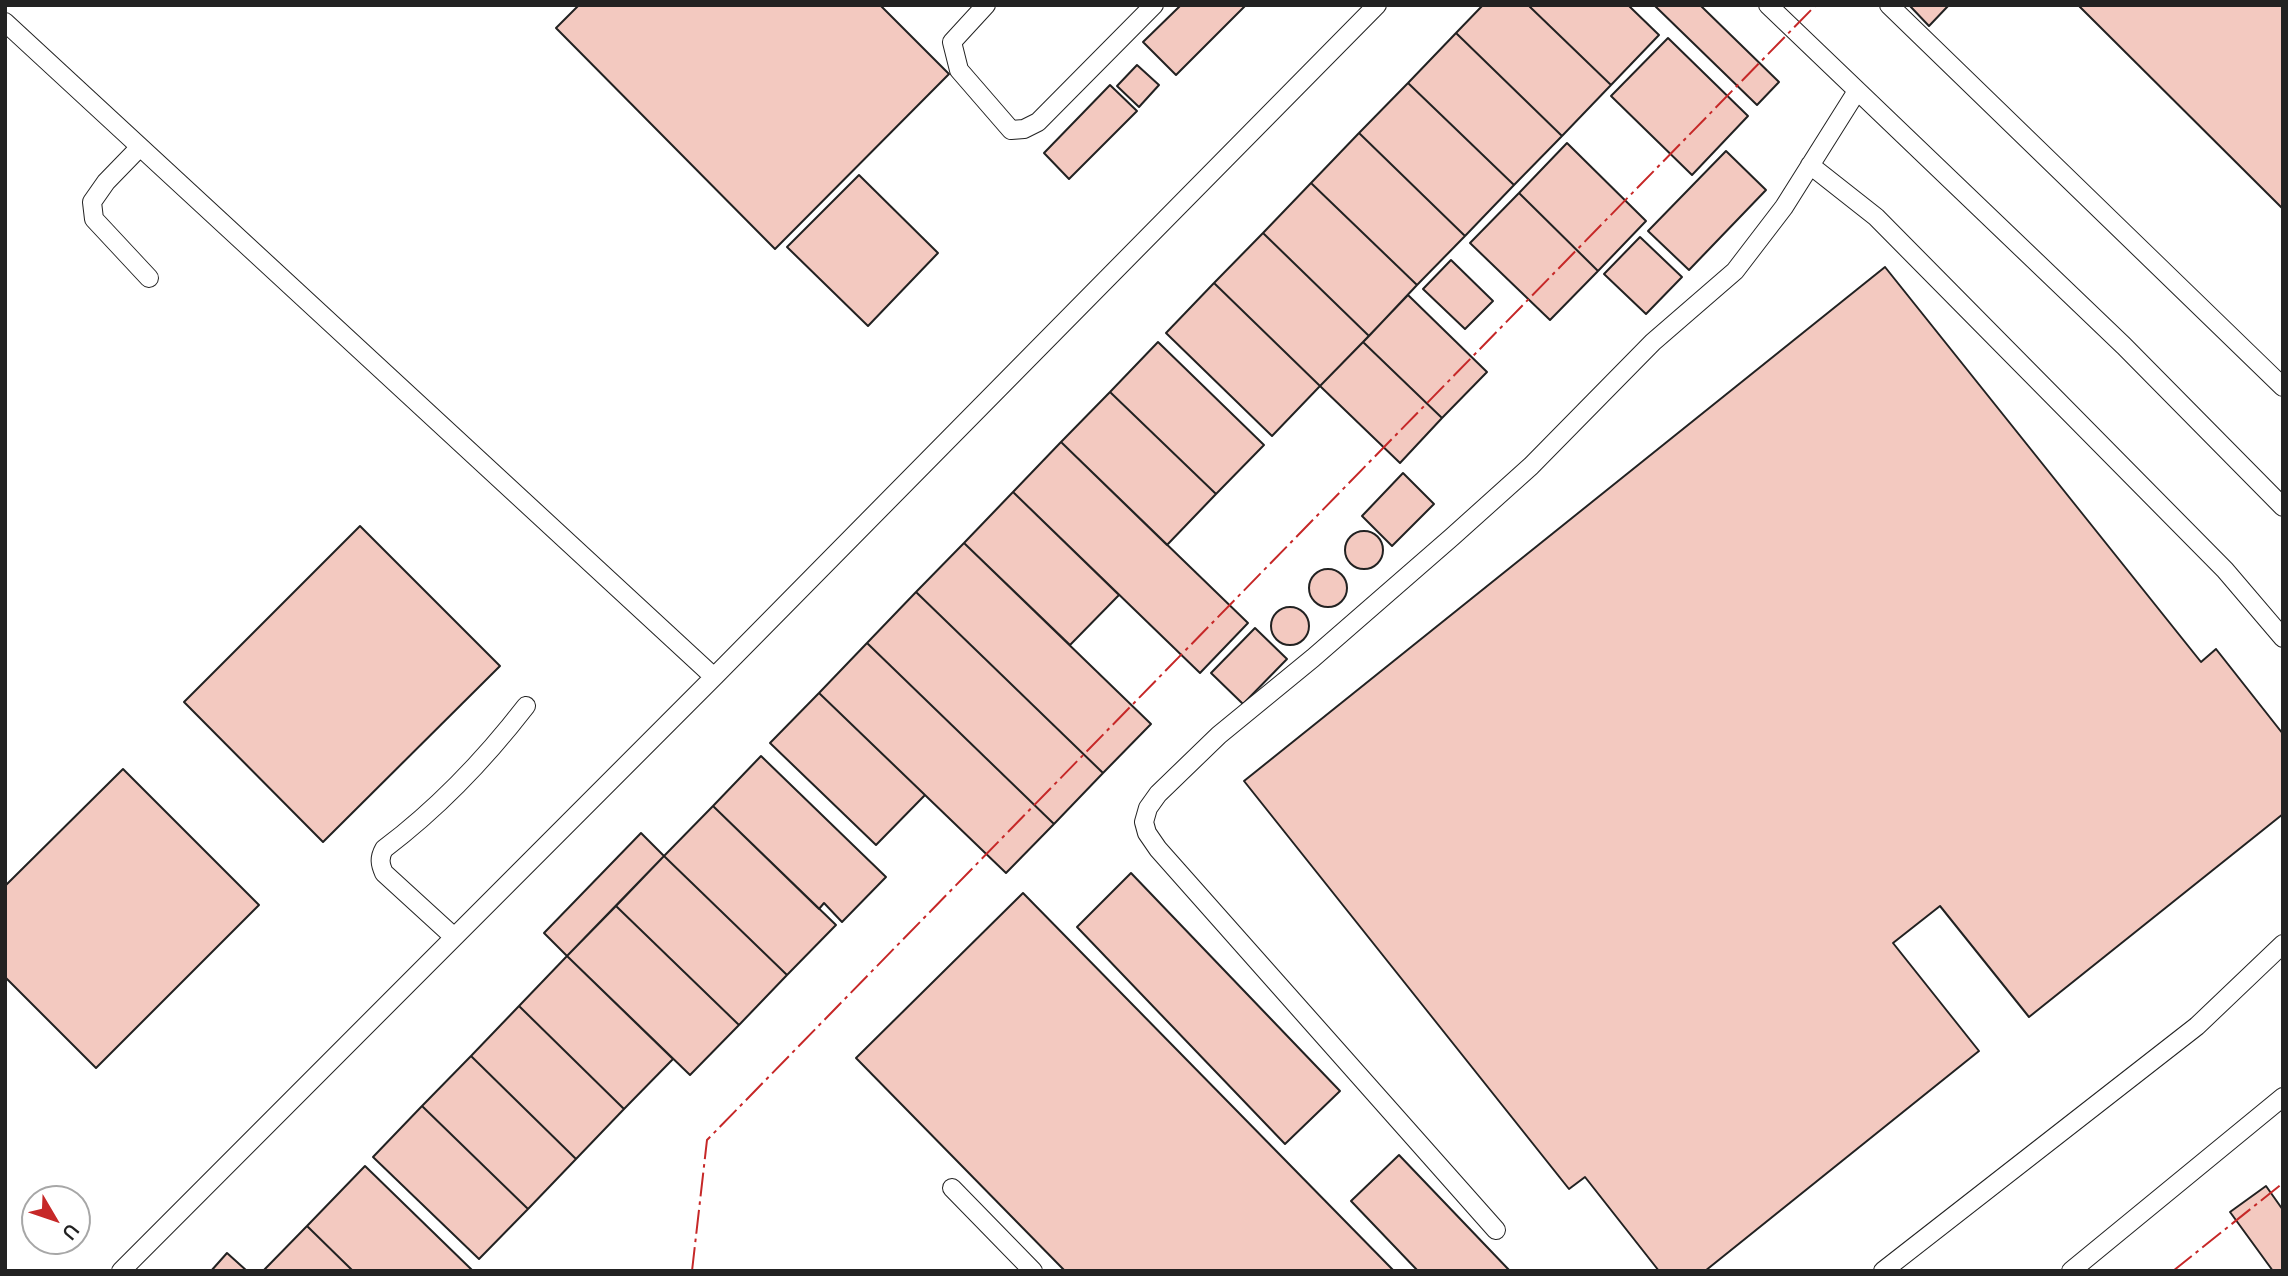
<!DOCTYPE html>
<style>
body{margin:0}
#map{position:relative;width:2288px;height:1276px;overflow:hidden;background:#fff;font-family:Manrope,sans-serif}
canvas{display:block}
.frame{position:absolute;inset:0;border:7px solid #222;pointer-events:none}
.north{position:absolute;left:21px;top:1185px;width:70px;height:70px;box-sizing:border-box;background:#fff;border:2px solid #a7a7a7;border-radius:50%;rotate:129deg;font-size:19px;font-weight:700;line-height:28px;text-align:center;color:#222}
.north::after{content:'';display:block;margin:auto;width:24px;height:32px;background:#c62828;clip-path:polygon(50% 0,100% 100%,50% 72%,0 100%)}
</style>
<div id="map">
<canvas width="2288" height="1276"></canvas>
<div class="frame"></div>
<div class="north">U</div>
</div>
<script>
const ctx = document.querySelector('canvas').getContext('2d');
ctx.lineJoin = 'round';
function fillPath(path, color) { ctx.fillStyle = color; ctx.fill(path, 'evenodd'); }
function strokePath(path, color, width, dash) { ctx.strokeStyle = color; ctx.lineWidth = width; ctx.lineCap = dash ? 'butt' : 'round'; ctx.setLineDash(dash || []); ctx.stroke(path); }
const building = new Path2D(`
 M579,5H880L949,74L775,249L556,28Z
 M1181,5H1246L1176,75L1143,42Z
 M1483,5H1528L1611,85L1562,136L1456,33Z
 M1528,5H1628L1659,35L1611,85Z
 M1654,5H1700L1779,82L1757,105Z
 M1909,5H1949L1929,26Z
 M2078,5H2283V209Z
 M1456,33L1562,136L1514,185L1408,83Z
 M1668,38L1748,116L1692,175L1611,96Z
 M1137,65L1159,85L1139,107L1117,86Z
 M1408,83L1514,185L1465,236L1359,133Z
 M1110,85L1137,111L1069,179L1044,153Z
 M1359,133L1465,236L1417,285L1311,183Z
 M1567,143L1646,221L1598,271L1519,193Z
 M1726,151L1766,190L1689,270L1648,231Z
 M859,175L938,253L868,326L787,247Z
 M1311,183L1417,285L1369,336L1263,233Z
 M1519,193L1598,271L1550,320L1470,243Z
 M1263,233L1369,336L1320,386L1214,283Z
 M1640,237L1682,277L1646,314L1604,274Z
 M1451,260L1493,301L1465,329L1423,289Z
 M1885,267L2201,662L2216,649L2283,734V814L2029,1017L1940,906L1893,943L1979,1051L1705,1271H1659L1585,1177L1569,1189L1244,781Z
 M1214,283L1320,386L1272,436L1166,333Z
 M1408,295L1487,372L1442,418L1363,342Z
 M1158,342L1264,445L1216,494L1110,392Z
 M1363,342L1442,418L1400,463L1320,386Z
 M1110,392L1216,494L1167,545L1061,442Z
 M1061,442L1248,623L1200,673L1013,492Z
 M1403,473L1434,504L1392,546L1362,516Z
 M1013,492L1119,595L1070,645L964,543Z
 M360,526L500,666L323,842L184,702Z
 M1345 550a19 19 0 1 1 38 0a19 19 0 1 1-38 0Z
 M964,543L1151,724L1103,773L916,592Z
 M1309 588a19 19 0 1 1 38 0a19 19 0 1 1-38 0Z
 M916,592L1103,773L1054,824L867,643Z
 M1271 626a19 19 0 1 1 38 0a19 19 0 1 1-38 0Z
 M1255,628L1287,659L1243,704L1211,673Z
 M867,643L1054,824L1006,873L819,693Z
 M819,693L925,795L876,845L770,743Z
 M761,756L886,877L842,922L824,903L819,909L713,806Z
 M123,769L259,905L96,1068L5,977V886Z
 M713,806L836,925L787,975L664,856Z
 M641,833L664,856L567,956L544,933Z
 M664,856L787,975L739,1025L616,906Z
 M1131,873L1340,1091L1285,1144L1077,927Z
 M1023,893L1394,1271H1065L856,1058Z
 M616,906L739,1025L690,1075L567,956Z
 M567,956L673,1059L624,1109L519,1006Z
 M519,1006L624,1109L576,1159L471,1056Z
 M471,1056L576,1159L528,1209L422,1106Z
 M422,1106L528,1209L479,1259L373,1157Z
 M1399,1155L1510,1271H1418L1351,1201Z
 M365,1166L473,1271H353L307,1226Z
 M2266,1186L2283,1210V1271H2273L2230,1212Z
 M307,1226L353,1271H263Z
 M227,1253L247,1271H211Z`);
const service = new Path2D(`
 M986,5L952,42L959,70L1011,130L1024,129L1038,122L1154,5
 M1768,5L2124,346L2283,507
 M1889,5L2283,387
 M5,22L714,677
 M139,148L106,182L92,202L94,219L149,278
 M1810,165L1876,217L2225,570L2283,638
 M454,937L384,873C380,864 379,858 384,849C437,809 485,759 526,706
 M952,1188L1033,1271
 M1496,1230L1158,849L1147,833L1144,822L1148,808L1158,794L1219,735L1313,658L1452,537L1531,466L1653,342L1735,271L1784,207L1857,91
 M121,1271L714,677L1377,5
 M1883,1271L2197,1026L2283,944
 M2071,1271L2283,1097`);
const power = new Path2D(`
 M692,1271L707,1140L1816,5
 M2173,1271L2283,1183`);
fillPath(building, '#f3c9c0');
strokePath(building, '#222', 2);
strokePath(service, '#222', 20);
strokePath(service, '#fff', 18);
strokePath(power, '#c62828', 2, [24, 5, 3.5, 5]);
</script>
